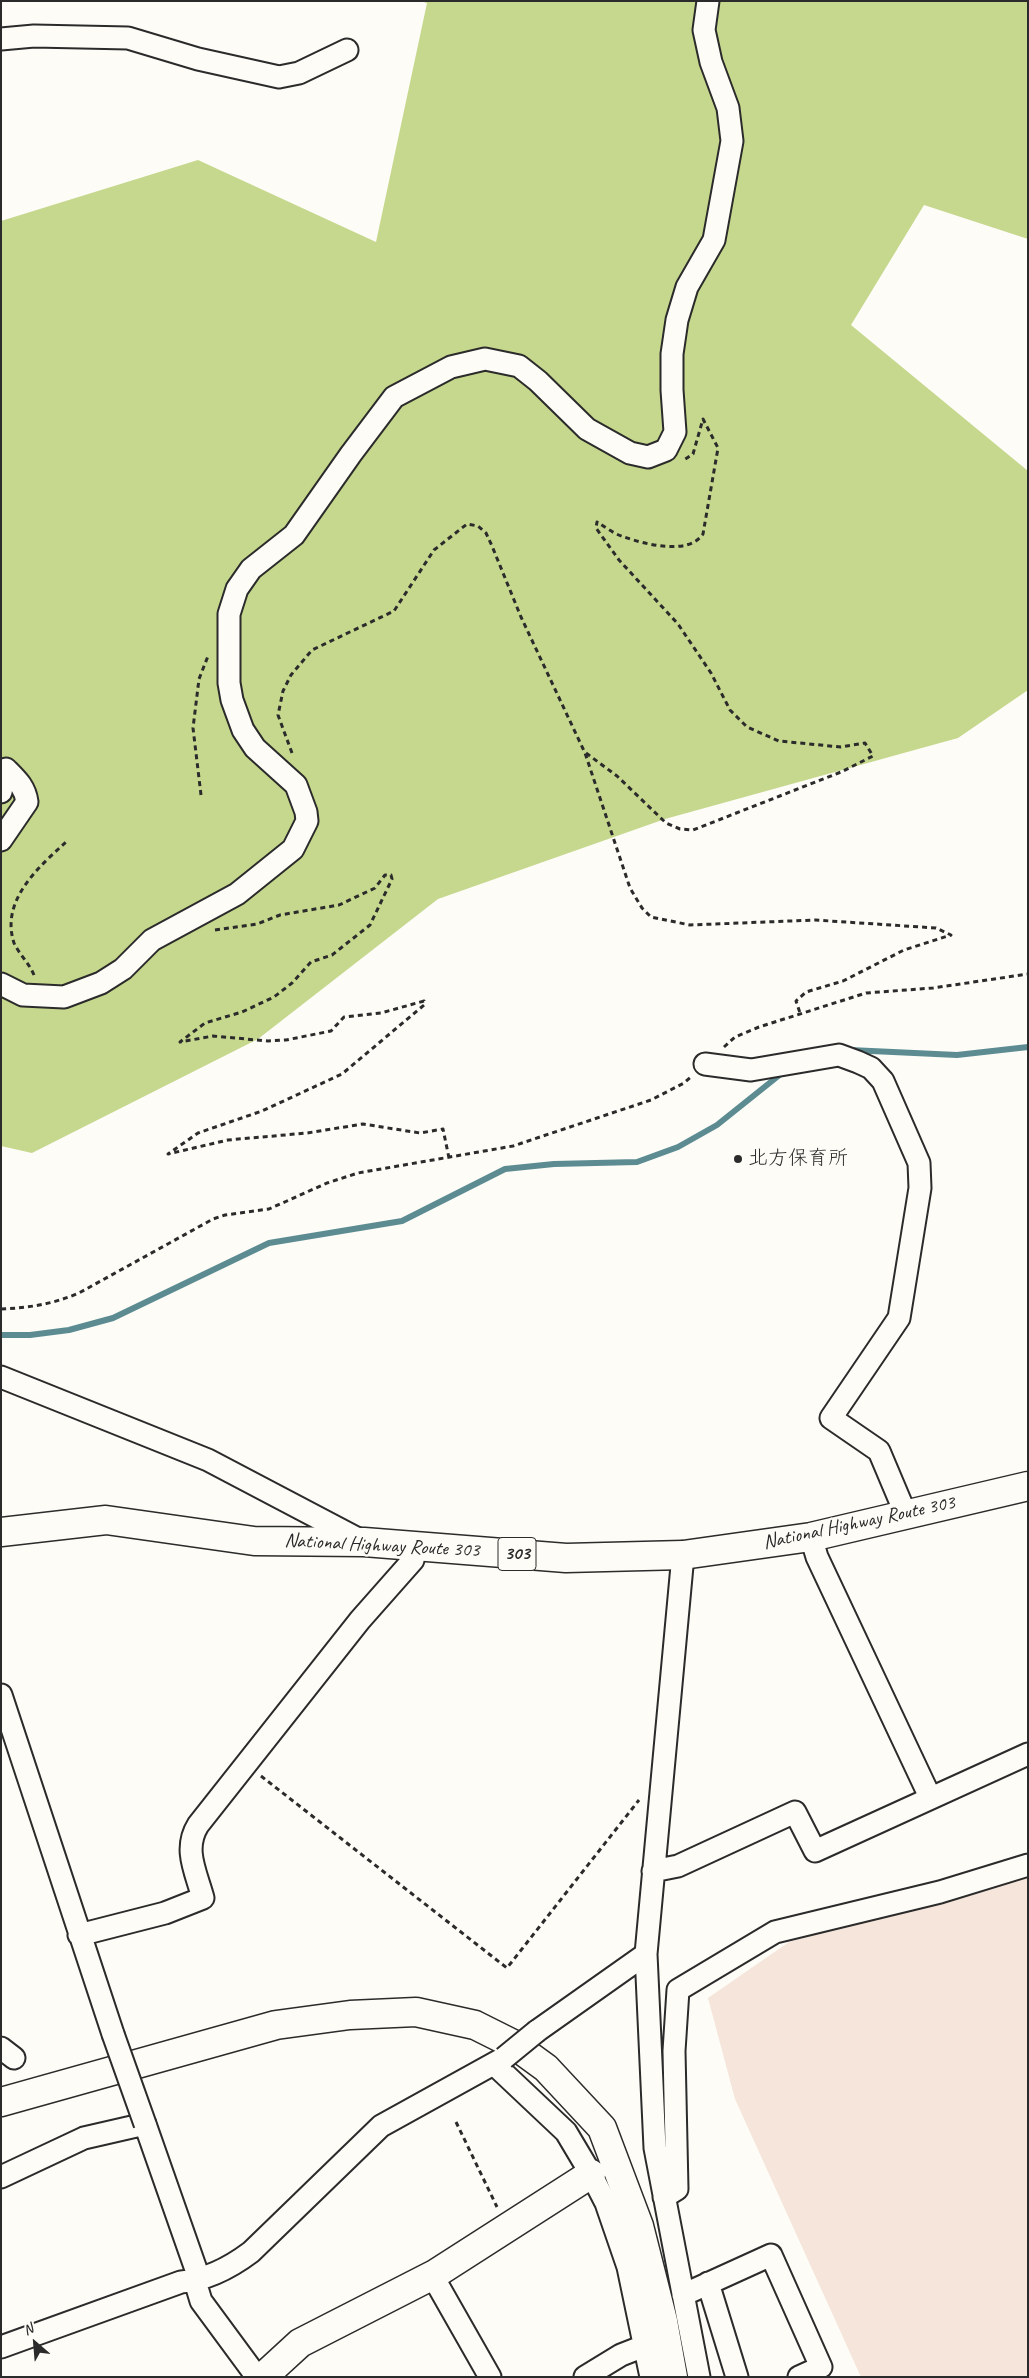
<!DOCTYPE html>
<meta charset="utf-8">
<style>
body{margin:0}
#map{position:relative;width:1029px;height:2378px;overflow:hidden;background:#fdfcf7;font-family:Caveat,sans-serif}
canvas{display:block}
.frame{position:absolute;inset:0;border:2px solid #2b2b2b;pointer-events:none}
.north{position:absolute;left:10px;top:2318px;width:50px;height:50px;-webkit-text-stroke:4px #fdfcf7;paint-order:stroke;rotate:333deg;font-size:14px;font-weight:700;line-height:20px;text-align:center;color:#2b2b2b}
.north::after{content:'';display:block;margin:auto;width:18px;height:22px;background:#2b2b2b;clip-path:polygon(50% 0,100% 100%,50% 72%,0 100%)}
</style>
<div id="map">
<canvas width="1029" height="2378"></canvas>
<div class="frame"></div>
<div class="north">N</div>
</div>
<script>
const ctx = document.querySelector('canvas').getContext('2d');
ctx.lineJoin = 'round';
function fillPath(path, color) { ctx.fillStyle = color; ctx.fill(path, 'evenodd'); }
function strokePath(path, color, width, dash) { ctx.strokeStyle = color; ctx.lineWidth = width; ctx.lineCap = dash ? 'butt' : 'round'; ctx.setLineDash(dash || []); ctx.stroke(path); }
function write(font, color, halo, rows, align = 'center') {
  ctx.font = font + ' Caveat,"Klee One",sans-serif'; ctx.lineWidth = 4.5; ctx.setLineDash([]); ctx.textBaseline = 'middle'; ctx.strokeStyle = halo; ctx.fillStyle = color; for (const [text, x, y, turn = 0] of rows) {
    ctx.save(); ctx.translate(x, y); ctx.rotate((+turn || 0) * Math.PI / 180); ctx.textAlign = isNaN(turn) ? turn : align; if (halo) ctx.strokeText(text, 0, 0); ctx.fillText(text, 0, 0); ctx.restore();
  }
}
const built = new Path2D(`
 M1028,1873V2377H861L735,2099L708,1998L789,1942Z`);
const green = new Path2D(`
 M420,1H1028V239L924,205L851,325L1028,471V690L958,738L665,819L438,899L258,1039L32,1153L1,1146V221L198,160L376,242L427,3Z`);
const stream = new Path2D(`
 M850,1050L957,1055L1028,1047
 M1,1335H30L69,1330L113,1318L269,1243L402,1221L505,1169L554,1164L637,1162L678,1147L717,1125L782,1073`);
const path = new Path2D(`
 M292,753L278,715L283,691L291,675L312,650L394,611L434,550L467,524L478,526L486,533L492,546L521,617L585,753L630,888L642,908L651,917L690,925L815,920L936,928L951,935L904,950L843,981L806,992L796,1001L800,1013
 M586,753L617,776L666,823L680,829L693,830L841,772L873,756L865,743L841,747L779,741L747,727L730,710L711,673L678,624L619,560L596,528L597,522C605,527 614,534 624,537C645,544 688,556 703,534L718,448L703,419L693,454L684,460
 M201,795L193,728L199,679L208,656
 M215,930L257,924L280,915L339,905L375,888L385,875H391L392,879L370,925L332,955L311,962L292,983L274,997L242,1012L205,1023L180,1042L213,1036L268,1041L286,1040L331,1031L344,1017L381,1013L424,1001V1005L342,1074L262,1111L198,1133L168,1154L228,1140L307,1133L363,1124L420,1133L443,1129L449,1158
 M34,975C29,963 19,954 14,943C0,900 39,867 67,841
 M724,1047L735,1037L759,1027L866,993L933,988L1028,974
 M1,1309C29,1308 53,1304 79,1293L213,1219L225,1215L269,1209L327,1183L358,1173L513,1146L651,1100L684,1083L692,1076
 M261,1776L507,1968L639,1800
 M456,2122L497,2207`);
const street = new Path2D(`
 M1,39L34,36L128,38L198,59L279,77L299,73L347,50
 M1,792L6,769C17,780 25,787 27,802L1,840
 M1,984L23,995L64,997L101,983L123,969L152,940L237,894L293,849L307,821L306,812L296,785L255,748L243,730L232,700L229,683V614L237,589L251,569L294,535L351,454L394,397L451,367L485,359L519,366L538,381L587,429L630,453L648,457L666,450L675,432L672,390V354L677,320L687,287L714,240L732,141L728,108L711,62L704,30L708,1
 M705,1064L751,1070L839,1055L858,1062L871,1068L883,1081L919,1163L920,1188L899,1318L831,1418L879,1451L906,1515
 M1,1377L208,1460L362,1541
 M811,1537L817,1557L930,1797
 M683,1555L646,1954L655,2148L699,2377
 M1,1695L113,2034
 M653,1871L678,1866L795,1812L815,1851L1028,1754
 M79,1935L165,1913L203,1898C196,1872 183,1849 198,1825L360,1620L413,1560L416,1546
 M537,2031L646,1954
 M1,2048L14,2058
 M495,2065L566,2132L591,2174L606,2203L628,2267L651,2377
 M1,2177L84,2138L145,2124L199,2278
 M664,2197L677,2189L674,2051L678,1990L775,1932L940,1892L1028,1865
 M432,2275L490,2377
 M195,2281L201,2301L257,2377
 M708,2283L737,2377
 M683,2295L771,2255L821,2367L799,2377
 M1,2347L181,2282C206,2280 231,2267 251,2252L381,2126L504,2058
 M585,2377L621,2355L644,2346`);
const secondary = new Path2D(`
 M1,2102L276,2025L350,2015L416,2012L475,2025L513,2044L546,2068L602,2128L639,2226L663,2321L673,2377
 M263,2377L300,2343L435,2274L591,2174`);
const highway = new Path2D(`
 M1,1532L106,1520L254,1541L364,1542L566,1558L683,1555L811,1537L1028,1486`);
const streetBridge = new Path2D(`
 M113,2034L145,2124
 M504,2058L537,2031`);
const markers = [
 [738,1159,5,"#2b2b2b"]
];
const shields = [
 [517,1554,38]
];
const shieldNames = [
 ["303",517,1554]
];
const poiNames = [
 ["北方保育所",748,1159]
];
const streetNames = [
 ["National Highway Route 303",859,1523,-12],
 ["National Highway Route 303",382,1546,3]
];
fillPath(built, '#f5e5da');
fillPath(green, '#c6d88d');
strokePath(stream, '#5c8c92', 6);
strokePath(street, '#2b2b2b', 25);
strokePath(secondary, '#2b2b2b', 31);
strokePath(highway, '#2b2b2b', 31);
strokePath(path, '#2b2b2b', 3, [5, 4]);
strokePath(street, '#fdfcf7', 21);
strokePath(secondary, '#fdfcf7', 28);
strokePath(highway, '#fdfcf7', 28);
strokePath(streetBridge, '#2b2b2b', 25, []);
strokePath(streetBridge, '#fdfcf7', 21);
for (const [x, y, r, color] of markers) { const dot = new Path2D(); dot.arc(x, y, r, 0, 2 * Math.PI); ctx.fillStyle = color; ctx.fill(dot); strokePath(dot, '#fdfcf7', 2); }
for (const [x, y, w] of shields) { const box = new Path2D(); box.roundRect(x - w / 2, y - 16.5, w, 33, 4); ctx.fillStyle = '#fdfcf7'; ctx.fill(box); strokePath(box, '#2b2b2b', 1); }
write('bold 19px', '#2b2b2b', null, shieldNames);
write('20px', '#2b2b2b', '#fdfcf7', poiNames, 'left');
write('20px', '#2b2b2b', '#fdfcf7', streetNames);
</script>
